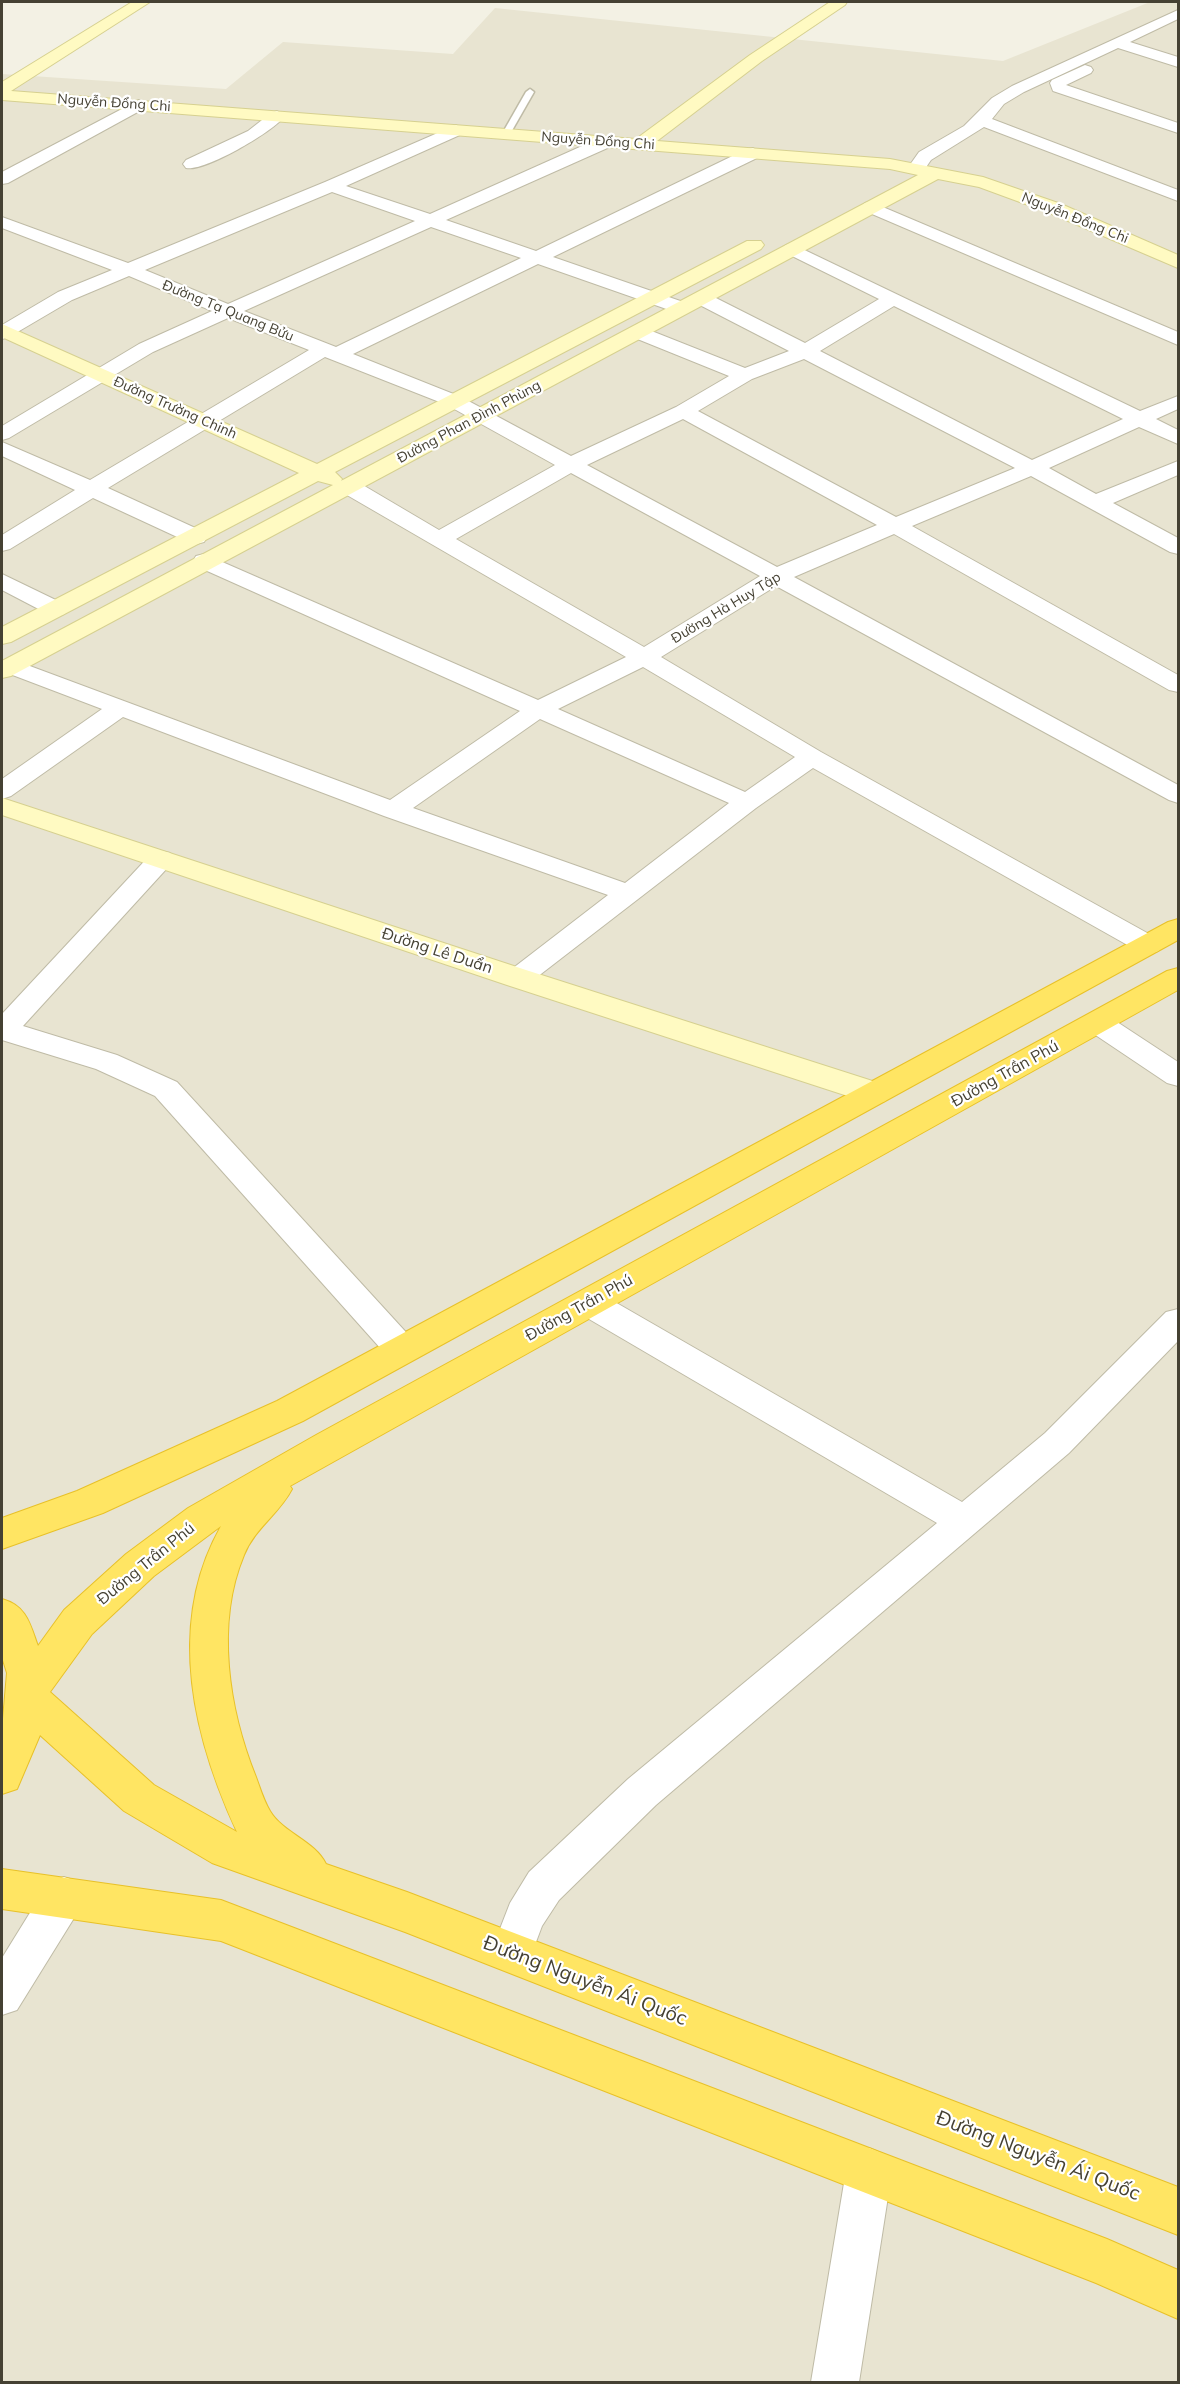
<!DOCTYPE html>
<meta charset="utf-8">
<style>
body{margin:0}
#map{position:relative;width:1180px;height:2384px;overflow:hidden;background:#f3f1e4;font-family:Mulish,sans-serif}
canvas{display:block}
.frame{position:absolute;inset:0;border:3px solid #454133;pointer-events:none}
</style>
<div id="map">
<canvas width="1180" height="2384"></canvas>
<div class="frame"></div>
</div>
<script>
const ctx = document.querySelector('canvas').getContext('2d');
ctx.lineJoin = 'round';
function fillPath(path, color) { ctx.fillStyle = color; ctx.fill(path, 'evenodd'); }
function strokePath(path, color, width, dash) { ctx.strokeStyle = color; ctx.lineWidth = width; ctx.lineCap = dash ? 'butt' : 'round'; ctx.setLineDash(dash || []); ctx.stroke(path); }
function write(font, color, halo, rows, align = 'center') {
  ctx.font = font + ' Mulish,sans-serif'; ctx.lineWidth = 4.5; ctx.setLineDash([]); ctx.textBaseline = 'middle'; ctx.strokeStyle = halo; ctx.fillStyle = color; for (const [text, x, y, turn = 0] of rows) {
    ctx.save(); ctx.translate(x, y); ctx.rotate((+turn || 0) * Math.PI / 180); ctx.textAlign = isNaN(turn) ? turn : align; if (halo) ctx.strokeText(text, 0, 0); ctx.fillText(text, 0, 0); ctx.restore();
  }
}
const residential = new Path2D(`
 M1150,2H1178V2382H2V74L226,89L283,42L453,54L495,8L1003,61Z`);
const lane = new Path2D(`
 M530,89L534,92L510,134L503,136L502,134L526,92Z`);
const street = new Path2D(`
 M1178,10V19L1130,42L1178,57V67L1118,48L1024,92L1004,104L992,119L1178,190V201L984,127L931,160L922,173H910L907,169L919,152L964,126L992,98L1012,86Z
 M1085,65L1091,67L1093,70L1091,73L1066,85L1178,123V133L1053,91L1050,83L1052,80Z
 M139,100L147,105L145,108L8,183L2,184V172Z
 M277,111L285,116C273,132 204,172 186,168L183,164L186,160L248,131L271,113Z
 M456,125L464,130L462,134L346,186L430,214L600,138H612L614,142L612,146L446,220L536,251L747,149L753,148L761,153L759,157L553,257L689,304L692,308L689,312H675L538,264L353,354L461,397L571,456L676,407L729,376L630,336L627,332L630,328H644L745,368L789,351L694,302L692,298L694,294H708L805,343L879,299L786,253L783,249L786,245L792,244L1140,411L1178,396V409L1156,419L1178,430V444L1139,427L1049,468L1096,494L1178,461V475L1113,503L1178,538V554L1170,552L1031,476L912,526L1178,675V692L1169,690L894,534L794,577L1178,785V803L1169,800L776,586L661,657L821,752L1158,939L1162,945L1158,951L1148,954L1138,951L813,768L756,808L528,984L518,987L508,984L504,978L508,972L608,895L384,816L123,717L11,796L2,799V779L102,709L2,671V661L11,659L390,800L520,711L196,566L193,561L196,556L204,554L538,700L626,657L340,491L337,486L340,481L348,480L356,481L439,530L555,465L447,405L325,357L108,488L204,532L207,537L204,542L196,544L188,542L93,498L10,549L2,551V535L75,490L2,456V442L90,480L309,350L228,318L153,352L9,438L2,440V426L139,344L212,311L129,276L72,300L9,337L2,339V325L58,292L112,270L2,228V217L128,263L325,182ZM332,192L415,221L228,304L145,270ZM431,227L521,258L336,347L244,311ZM894,306L1123,419L1032,460L820,351ZM804,359L1015,468L896,517L698,411L752,379ZM683,419L877,525L777,567L587,465ZM571,473L760,576L644,647L456,539ZM643,667L795,757L745,792L558,709ZM540,719L729,803L625,883L413,808Z
 M871,202L1178,332V345L865,211L862,207L865,203Z
 M2,574L64,604L68,609L64,614L56,616L48,614L2,590Z
 M161,851L170,853L174,859L170,865L23,1026L117,1055L177,1082L414,1341L419,1350L414,1359L402,1363L390,1359L155,1096L96,1069L2,1040V1014L152,853Z
 M1098,1013L1108,1016L1178,1062V1086L1167,1083L1088,1030L1083,1023L1088,1016Z
 M589,1291L601,1294L962,1502L1045,1433L1166,1312L1178,1309V1341L1069,1453L656,1805L559,1900L542,1926L527,1966L512,1972L497,1966L491,1952L510,1903L529,1872L628,1779L937,1523L577,1312L572,1303L577,1294Z
 M64,1877L79,1882L85,1896L79,1910L17,2010L2,2015V1958L49,1882Z
 M869,2148L885,2155L892,2171L859,2382H811L846,2171L853,2155Z`);
const secondary = new Path2D(`
 M132,2H150L11,91L636,139L750,55L830,2H847L845,5L762,61L657,141L890,159L983,177L1061,204L1178,255V268L1047,212L979,187L938,179L11,676L2,678V661L333,485L318,481L11,642L2,644V627L299,473L2,337V324L317,464L747,241H761L764,245L761,249L335,472L342,479L341,481L918,175L890,169L2,100V82Z
 M2,798L529,971L885,1085L890,1093L885,1101L874,1104L863,1101L507,985L2,815Z`);
const highway = new Path2D(`
 M1178,919V940L303,1421L103,1513L2,1549V1518L77,1491L277,1401L1168,922Z
 M1178,968V990L290,1486L292,1489C279,1514 255,1528 244,1555C215,1624 229,1710 256,1777C260,1788 264,1801 270,1811C283,1833 315,1841 326,1864L407,1892L1178,2187V2235L405,1932L212,1863L124,1811L40,1735L17,1789L2,1794V1730L7,1673L2,1657V1599C27,1606 30,1624 38,1646L64,1610L126,1554L188,1508L316,1435L1167,971ZM221,1526C166,1623 193,1737 237,1832L154,1785L50,1692L92,1634L154,1576Z
 M2,1869L221,1900L1107,2239L1178,2270V2319L1096,2283L221,1941L2,1909Z`);
const farStreetnames = [
 ["Nguyễn Đổng Chi",114,103,4],
 ["Nguyễn Đổng Chi",598,141,4],
 ["Nguyễn Đổng Chi",1075,218,22],
 ["Đường Tạ Quang Bửu",228,311,22],
 ["Đường Trường Chinh",175,408,24],
 ["Đường Phan Đình Phùng",469,422,-28],
 ["Đường Hà Huy Tập",726,608,-31]
];
const streetNames = [
 ["Đường Lê Duẩn",437,951,18],
 ["Đường Trần Phú",1005,1074,-29],
 ["Đường Trần Phú",579,1308,-29],
 ["Đường Trần Phú",146,1564,-39]
];
const nearStreetnames = [
 ["Đường Nguyễn Ái Quốc",585,1981,21],
 ["Đường Nguyễn Ái Quốc",1038,2156,21]
];
fillPath(residential, '#e8e4d1');
strokePath(lane, '#bfbba6', 3);
strokePath(street, '#bfbba6', 2);
strokePath(secondary, '#d6d090', 2);
strokePath(highway, '#e8c129', 2);
fillPath(lane, '#fff');
fillPath(street, '#fff');
fillPath(secondary, '#fffac2');
fillPath(highway, '#ffe563');
write('14px', '#454133', '#fff', farStreetnames);
write('16px', '#454133', '#fff', streetNames);
write('20px', '#454133', '#fff', nearStreetnames);
</script>
